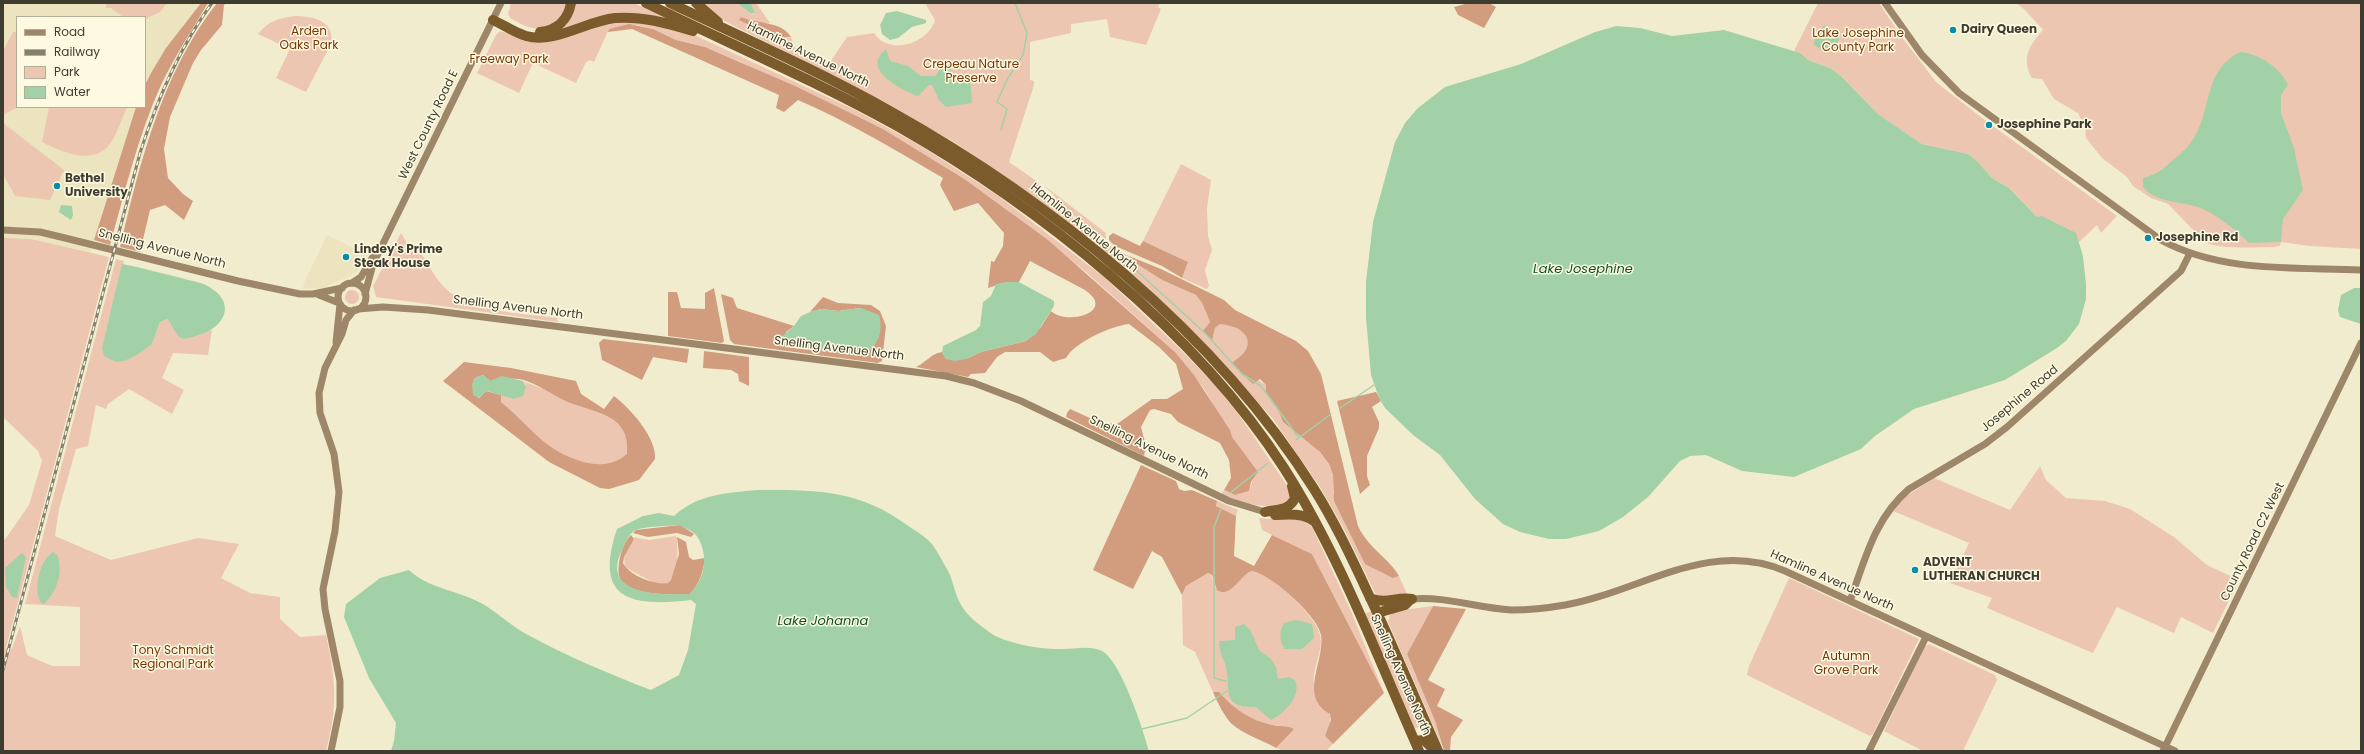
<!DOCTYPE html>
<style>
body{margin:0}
#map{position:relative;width:2364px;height:754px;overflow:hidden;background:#f2ecce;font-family:Poppins,sans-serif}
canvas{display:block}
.frame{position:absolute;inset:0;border:4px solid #3e3c30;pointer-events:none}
.legend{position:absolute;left:16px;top:16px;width:130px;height:92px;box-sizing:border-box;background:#fefae1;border:1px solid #b1ae9a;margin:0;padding:5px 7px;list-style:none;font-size:12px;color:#3e3c30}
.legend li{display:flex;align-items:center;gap:8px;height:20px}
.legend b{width:20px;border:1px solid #b1ae9a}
</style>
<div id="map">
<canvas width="2364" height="754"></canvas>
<div class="frame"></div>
<ul class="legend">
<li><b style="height:5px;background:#9e8668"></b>Road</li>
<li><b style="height:5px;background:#84806d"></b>Railway</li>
<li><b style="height:11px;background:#edc6b1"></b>Park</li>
<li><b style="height:11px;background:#a3d1a7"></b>Water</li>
</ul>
</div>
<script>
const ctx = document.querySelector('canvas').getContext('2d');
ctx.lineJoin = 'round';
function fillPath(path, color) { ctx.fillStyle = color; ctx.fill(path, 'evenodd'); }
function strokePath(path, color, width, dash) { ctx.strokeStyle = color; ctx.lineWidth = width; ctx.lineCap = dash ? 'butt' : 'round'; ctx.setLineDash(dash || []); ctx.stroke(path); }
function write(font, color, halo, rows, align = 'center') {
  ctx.font = font + ' Poppins,sans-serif'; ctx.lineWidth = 3; ctx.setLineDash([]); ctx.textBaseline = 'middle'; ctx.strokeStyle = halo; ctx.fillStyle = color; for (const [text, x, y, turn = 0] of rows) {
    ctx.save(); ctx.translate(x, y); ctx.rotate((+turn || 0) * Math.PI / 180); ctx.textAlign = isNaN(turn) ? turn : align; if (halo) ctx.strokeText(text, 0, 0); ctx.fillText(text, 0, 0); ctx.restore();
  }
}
const built = new Path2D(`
 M3,3H201L183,25L145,85V17H17V107H136L102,213L65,343L3,325Z
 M327,235L353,248H365L370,251L359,270L352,275L323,288L303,289L304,283Z`);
const green = new Path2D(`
 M106,3H167L160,12L145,19V17H123L111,8H106Z
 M511,3H569L558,23L537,29L525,26L510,18L508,14Z
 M574,3H634L676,23L644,17L546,34Z
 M698,3H737L752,15L755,13L751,3H756L770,23H758L741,17L740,20L786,39L791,37L795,48L822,62H830L847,37L874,33C889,56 928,44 935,20L925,3H1160L1158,7L1161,9L1146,45L1110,37L1107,19L1071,24V33L1030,42V80L1034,81V85L1009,162L1038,182L1041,188L1055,199L1059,207L1110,246L1129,256L1137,264L1162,280L1196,295L1202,303L1210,322L1205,329L1212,341L1215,328L1220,324C1230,325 1244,329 1249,338C1248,351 1242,357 1231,363L1266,385L1269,398L1279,412L1283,422L1320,452L1329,464L1333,475V493L1384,573L1393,577L1399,576L1407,594L1377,597L1344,529L1320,487L1273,419L1201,340L1135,277L1042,202L954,142L843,80L728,23Z
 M1818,3H1879L1901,36L1936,82L1982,118L2117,216L2101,233L2097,225L2079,242L2073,233L2058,224L2037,217L2009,188L1992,178L1977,161L1968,154L1922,144L1878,114L1842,77L1830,68L1808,60L1794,51Z
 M2016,3H2361V249L2310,246L2281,242L2280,246L2273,247C2256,247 2219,250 2205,242L2168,204L2151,198L2133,186L2127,177L2102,158L2086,138L2085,127L2078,113L2054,99L2042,79L2032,78C2021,59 2029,45 2043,30L2025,10Z
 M297,16C315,17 335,21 331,44L306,92L276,78L290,49L258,34C268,21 281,17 297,16Z
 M635,20L686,31L855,110L921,146L997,195L1105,278L1178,347L1214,384L1237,412L1288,487L1291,495L1288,504C1265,510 1242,503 1221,494L1224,490L1235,495L1249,491L1254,477L1205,390L1175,352L1087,273L1006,209L966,180L883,129L743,63L705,47L676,40L653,29L637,25L609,29L594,62L590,60L586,62L576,83L533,63L519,93L477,73L496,35L500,31L520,36Z
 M13,32H17L18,107L3,115V51Z
 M49,107H127C122,118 118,131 112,141C96,167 63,153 42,142Z
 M3,123L64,170L50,200L15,196L3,174Z
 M1181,164L1211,180L1207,208L1208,236L1212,250L1205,270L1209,286L1207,289L1182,278L1188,262L1143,241Z
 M1042,184L1106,233V240L1091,230L1061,205L1053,194Z
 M401,233L410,248L417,247C426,260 434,277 445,288C470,313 523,313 557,318L558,322L376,297L373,286Z
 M3,238L31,239L109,257L6,648L12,649L20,626L27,655L52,666H80V607L25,604L116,259L124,261L109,323L152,344L160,322L167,319L190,338L212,330L208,355L173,353L162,378L184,390L172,414L129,389L108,404L106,409L96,405L88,446L76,449L59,509L55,536L111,560L198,538L239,544L221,578L250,593L280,597V619L300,637L326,635C336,680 338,707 326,751H3V542L29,505L42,461L38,451L3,417Z
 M345 297a7 7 0 1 1 14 0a7 7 0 1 1-14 0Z
 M523,381C546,391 608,409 622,428C627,436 628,445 627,454C613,465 601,466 584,462C541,450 533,428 501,402V395L513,399L526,384Z
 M2040,466L2046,480L2066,498L2105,501L2130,509L2174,537L2207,565L2239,580L2213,633L2181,617L2174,633L2117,607L2093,653L1987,608L1992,598L1950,583L1969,543L1891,510L1899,501L1934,478L2010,510Z
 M1217,501L1238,510L1236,516L1216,506Z
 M1259,518C1275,521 1300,514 1312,527L1351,611L1384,693L1312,554L1262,530Z
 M675,536L677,537C676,553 682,571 668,583H654L625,567L624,557L634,537L649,540Z
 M1251,571C1271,573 1316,615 1320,635C1324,650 1312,668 1314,683C1318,704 1341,711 1325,736L1333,744L1326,751H1284L1276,748L1293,729C1287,725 1280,727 1272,725C1250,720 1234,709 1219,692H1213L1195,652L1183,645L1182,595L1186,586L1208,573L1211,575L1217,590Z
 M1789,578L1919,639L1873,734L1870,736L1747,675L1749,666Z
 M1433,606L1407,654L1435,721L1442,746L1388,622L1390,614L1402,610Z
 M1372,611L1421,726L1414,729L1363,614Z
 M1929,644L1995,675L1997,680L1963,751H1923L1884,731L1924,647Z`);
const forest = new Path2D(`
 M201,3H208C192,30 175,56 161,85C138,136 125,191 110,245L94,240L136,107H145V85L151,73L166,48Z
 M217,3H226L224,5L222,25L201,50L193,63L170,117L164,149L168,178L183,194L193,201L184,220L165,205L150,210L140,252L120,247C140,162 162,73 217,3Z
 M1469,3H1489L1496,7L1484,28L1458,15L1454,7Z
 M741,17C759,25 780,20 791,37L776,38L739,20Z
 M629,24L653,29L676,40L705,47L795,86L883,129L966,180L1048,240L1175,352L1194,375L1230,430L1232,437L1258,472L1251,482L1249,491L1235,495L1224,490L1231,478L1229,460L1220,443L1178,422L1171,414L1154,409L1150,410L1141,427L1146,446L1144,456L1066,417L1067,413L1070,409L1101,423L1117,424L1152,399H1167L1183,389L1176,364L1159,347L1129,324C1111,326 1075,342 1066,358L1053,362L1040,352H1005L997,357L985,373L971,374L968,377L916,367C927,362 930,354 942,352L946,359H966L981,352L1026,341L1041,327L1051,311C1067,326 1117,312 1085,290L1030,261L1019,282H1007L988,288L991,261L994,262L1003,246L1004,233L978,203L954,211L940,185L943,178C895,150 849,122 798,100L784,112L776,108L779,95L632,29L608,32L609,29Z
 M1113,233L1140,246L1143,241L1188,262L1182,278L1162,266L1115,246L1109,240V236Z
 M1129,256L1161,269L1224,300L1235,310L1296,341L1308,351L1321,374L1358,526C1369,549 1388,557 1399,576L1393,578L1365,564L1334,501L1333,475L1329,464L1320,452L1283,422L1279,412L1266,393V385L1260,379L1253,384L1231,363C1259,347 1250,327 1220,324L1215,328L1212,341L1203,331L1210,322L1202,303L1196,295L1162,280L1137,264Z
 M714,288L724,341L722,343L668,336V292H677L681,308L705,309V293Z
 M721,294L733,298L737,308L794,326L786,332L785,347L813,350L861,308L838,311L821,309L810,312L823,297L838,303L871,305L880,311L886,326L882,361L878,363L734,344L730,340Z
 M603,339L689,349L687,363L653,357L642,380L602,360L599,343Z
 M704,351L749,357V386L739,381L738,374L731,370L703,368Z
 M464,362L511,368L576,381L581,394L604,409L614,396C630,408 657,438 655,459L639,480L609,489L600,488L549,462L443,381ZM483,375L490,381C499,381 509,378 518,379C532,380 554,396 568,402C595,413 631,414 627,454C613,465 601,466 584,462C542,450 533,428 501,402V395L486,391L479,398L473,394L474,379Z
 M1376,392L1381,401L1372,407L1379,422V428L1367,456V476L1370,485L1360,494L1337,401Z
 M1141,465L1176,481L1179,489L1184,491L1192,490L1217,501L1216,506L1236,516L1234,556L1254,566L1272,535L1312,554L1384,693L1333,744L1325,736L1331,720L1330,714C1298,696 1325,662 1321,635C1318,616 1270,573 1251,571C1240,576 1230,599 1217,590L1212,575L1208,573L1186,586L1182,595L1162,557L1152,551L1133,589L1093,570Z
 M680,525L694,534L691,537L677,533L648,537L633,533L636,530Z
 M631,535L634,539L624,557L623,563C630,576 654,585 668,583L671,580L679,554L677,537L686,542L689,557L693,560L705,558C703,571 700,584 690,594C675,595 634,595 623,584C618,578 618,570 619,563C620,554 624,542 631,535Z
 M1433,606L1466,609L1428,680L1445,689L1437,706L1463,720L1451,737L1450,751H1444L1435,721L1407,654Z
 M1213,692H1219C1234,709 1250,720 1272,725C1280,727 1287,725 1294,729L1276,748C1264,741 1241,733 1232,724C1226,719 1216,700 1213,692Z`);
const water = new Path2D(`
 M737,3H751L755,13L751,14Z
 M897,11L926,20V23L912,27L898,38L890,40L882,34L880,25L886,13Z
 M1824,25L1836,32L1839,39L1836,48L1827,53L1814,45L1815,36Z
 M1616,26L1640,28L1672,36L1724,30L1800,53L1808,60L1830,68L1842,77L1878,114L1922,144L1968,154L1977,161L1992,178L2009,188L2037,217L2042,216L2076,233L2083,256L2086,284V299L2079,324L2066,341L2057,348L2005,380L1914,409L1875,436L1861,449L1794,477L1742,471L1706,455L1690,456L1680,461L1648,497L1623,517L1599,531L1566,539H1549L1520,532L1503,524L1475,499L1440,455L1413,435L1385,408L1379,398L1371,375L1366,318V282L1373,222L1395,142L1405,123L1418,108L1445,87L1521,64L1595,32Z
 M886,49L890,61L908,66L921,76H935L941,68L950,64L952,75H968L970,78L972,103L946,107L939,100L932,85H929L918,96C902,90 860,70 886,49Z
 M2240,52C2258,53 2281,68 2288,85L2281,95V113L2294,148L2303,190L2283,219L2281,242L2249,243C2235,229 2216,214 2198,207C2179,201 2156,203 2143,187V178C2156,175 2165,168 2174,159C2182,153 2190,145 2195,136C2212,106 2204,70 2240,52Z
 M61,205L72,206L73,215L71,220L59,212Z
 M122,264C144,268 164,274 185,279C194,282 203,282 211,288C237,305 223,328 199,335C193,337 186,340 181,338C175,335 172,323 167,319L160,322L152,344L137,355L124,361L116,362L104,356L102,348Z
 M1007,282H1019L1054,301V306L1036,334L1026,341L981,352L966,359L955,361L946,359L942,352L943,346L976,330L980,326L983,302L991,296L996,284Z
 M2354,288H2361V324L2340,317L2338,310L2341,295Z
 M861,308L879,315C884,332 878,349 859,356L782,345L780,338L794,326L801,316L810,312L821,309L838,311Z
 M483,375L490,381L502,376L523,381L526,387L523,396L513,399L487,391L478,398L473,394L472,384L476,377Z
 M757,490C815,490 858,489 907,525C914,530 925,536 931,543C937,550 942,561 947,569C953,579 954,592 960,603C967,617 980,625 992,634C1008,644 1044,650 1063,649C1074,649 1091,645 1102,651C1121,661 1143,729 1149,751H391L394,741L396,723L369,678L344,617L346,604L380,578L409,570C429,589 457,590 481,603C497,612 511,626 528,635C567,656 609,674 651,690L679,675L688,650L696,604L691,600C631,607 593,600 617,529L643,516L659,513L674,516C698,494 726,493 757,490ZM680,525C684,528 693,531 696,535C709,553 706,578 690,594C664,595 601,596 621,552C625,545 628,533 636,530C646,526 669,526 680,525Z
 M53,552L58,556C62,574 58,590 44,604L41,603C33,589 39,561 53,552Z
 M22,553L26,557L17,598L12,597L6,587L5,568Z
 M1296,620L1312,624L1314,638L1302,649H1285C1279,642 1279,630 1284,623Z
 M1244,624L1251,631L1259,650L1271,659L1276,667L1278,679L1289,677L1295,680C1302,695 1285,713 1271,720L1256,707C1220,708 1231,690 1226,668C1225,661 1221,656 1220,650C1219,646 1220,644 1219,641L1235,640V627Z`);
const stream = new Path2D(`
 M1001,130L1007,109L997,102L1008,78L1023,55L1027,33L1015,3
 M1127,262L1205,333L1242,374L1261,386L1299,438
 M1340,408L1374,385
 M1296,440L1331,414
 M1230,493L1268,463
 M1221,509L1214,527V678L1226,681
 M1142,729L1187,718L1227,691`);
const secondary = new Path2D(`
 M1885,3L1922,55L1959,93L2161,240C2221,273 2295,267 2361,270
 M3,230L40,232L61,237L238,281L300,294H313L342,288
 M352,283L361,277L378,248
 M338 297a14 14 0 1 1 28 0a14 14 0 1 1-28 0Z
 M365,294L373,264L501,3
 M319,295L339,303
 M358,309L383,307L428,310L946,376L974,383L1021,401L1229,501L1265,512
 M336,342L340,304
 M1412,599C1445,596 1477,608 1511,610C1529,610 1548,608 1565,605C1640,592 1708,538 1785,571L2175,751
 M1850,601C1865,560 1874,519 1909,489L1985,444L2007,427L2181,271L2190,253
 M331,751L340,707V681L325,609L323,589L335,531L339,492L334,454L320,413L319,393L325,368L342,334L346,320L354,310
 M1869,751L1926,637
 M2163,751L2361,343`);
const highway = new Path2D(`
 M646,3C730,44 816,81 897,126C1038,206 1196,331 1284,468C1340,556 1377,656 1419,751
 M670,3C744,38 819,71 890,111C1050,200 1216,333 1314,489C1338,527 1356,568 1375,608C1397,655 1417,703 1438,751
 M696,3L718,22
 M493,20C504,25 515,33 526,36C555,44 586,21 615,18C642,16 667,23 693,31
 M540,32C557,30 568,20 571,3
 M1265,512C1277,509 1289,511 1295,498L1292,486
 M1275,515C1289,514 1304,513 1315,522
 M1370,598C1387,605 1396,596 1412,599
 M1377,613L1405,605L1410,600
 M1415,741L1424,740L1435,751`);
const rail = new Path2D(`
 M3,670L140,153C157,100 179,48 212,3`);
const markers = [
 [1953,30,4,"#038eab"],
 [1989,125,4,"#038eab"],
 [57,186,4,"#038eab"],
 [2148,238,4,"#038eab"],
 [346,257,4,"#038eab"],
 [1915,570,4,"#038eab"]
];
const poiNames = [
 ["Dairy Queen",1961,30],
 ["Josephine Park",1997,125],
 ["Bethel",65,179],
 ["University",65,193],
 ["Josephine Rd",2156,238],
 ["Lindey's Prime",354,250],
 ["Steak House",354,264],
 ["ADVENT",1923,563],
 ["LUTHERAN CHURCH",1923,577]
];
const parkNames = [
 ["Arden",309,32],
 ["Oaks Park",309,46],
 ["Lake Josephine",1858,34],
 ["County Park",1858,48],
 ["Freeway Park",509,60],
 ["Crepeau Nature",971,65],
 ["Preserve",971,79],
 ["Tony Schmidt",173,651],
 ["Regional Park",173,665],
 ["Autumn",1846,657],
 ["Grove Park",1846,671]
];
const streetNames = [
 ["Hamline Avenue North",808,55,26],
 ["West County Road E",429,125,-64],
 ["Hamline Avenue North",1084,228,39],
 ["Snelling Avenue North",162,249,14],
 ["Snelling Avenue North",518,308,7],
 ["Snelling Avenue North",839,349,7],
 ["Josephine Road",2020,399,-40],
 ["Snelling Avenue North",1149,448,26],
 ["County Road C2 West",2253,542,-64],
 ["Hamline Avenue North",1832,581,24],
 ["Snelling Avenue North",1400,675,66]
];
const waterNames = [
 ["Lake Josephine",1583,270],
 ["Lake Johanna",823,622]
];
fillPath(built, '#ebe4be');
fillPath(green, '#edc6b1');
fillPath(forest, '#d29c7f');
fillPath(water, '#a3d1a7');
strokePath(stream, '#a3d1a7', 1.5);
strokePath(secondary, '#9e8668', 7);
strokePath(highway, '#7b5a2b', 10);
strokePath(rail, '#84806d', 3);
strokePath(rail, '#fefae1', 1.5, [4.5]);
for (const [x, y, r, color] of markers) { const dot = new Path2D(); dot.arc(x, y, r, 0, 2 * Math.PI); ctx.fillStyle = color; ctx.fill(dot); strokePath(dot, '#fefae1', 1.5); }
write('bold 12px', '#3e3c30', '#fefae1', poiNames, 'left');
write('12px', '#783606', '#fefae1', parkNames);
write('12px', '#3e3c30', '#fefae1', streetNames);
write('italic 13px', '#105420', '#fefae1', waterNames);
</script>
